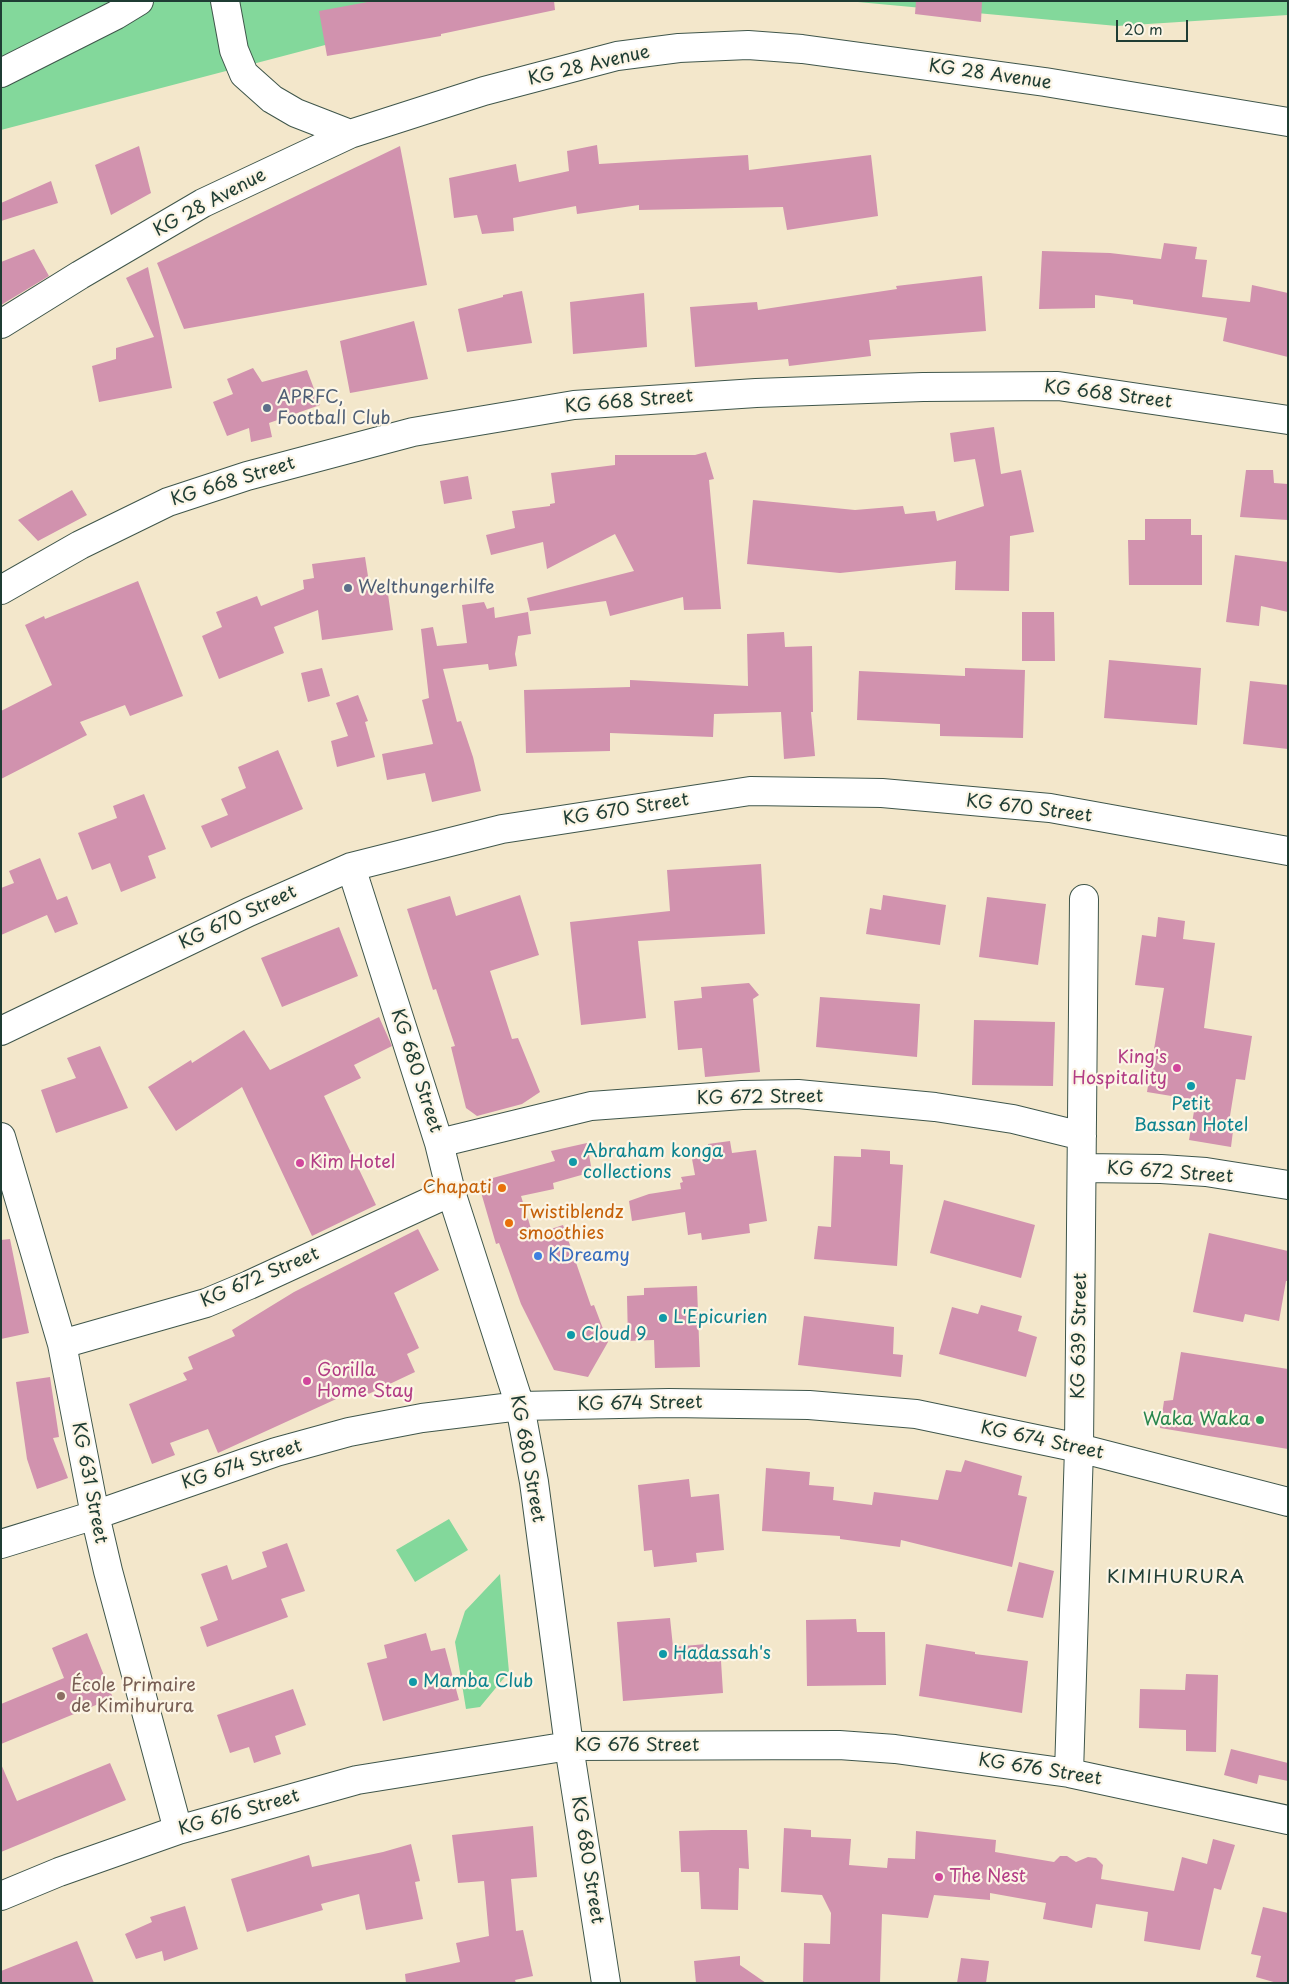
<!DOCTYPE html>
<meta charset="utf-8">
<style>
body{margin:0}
#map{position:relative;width:1289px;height:1984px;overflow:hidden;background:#f3e7cb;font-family:"Playpen Sans",sans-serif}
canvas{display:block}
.frame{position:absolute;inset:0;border:2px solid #1f3d34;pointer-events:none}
.scale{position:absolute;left:1116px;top:20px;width:72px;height:22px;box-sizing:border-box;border:2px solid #1f3d34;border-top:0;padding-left:6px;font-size:15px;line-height:18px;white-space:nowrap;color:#1f3d34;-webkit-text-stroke:4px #fcf5e5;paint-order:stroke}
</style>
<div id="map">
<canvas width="1289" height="1984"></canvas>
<div class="frame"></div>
<div class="scale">20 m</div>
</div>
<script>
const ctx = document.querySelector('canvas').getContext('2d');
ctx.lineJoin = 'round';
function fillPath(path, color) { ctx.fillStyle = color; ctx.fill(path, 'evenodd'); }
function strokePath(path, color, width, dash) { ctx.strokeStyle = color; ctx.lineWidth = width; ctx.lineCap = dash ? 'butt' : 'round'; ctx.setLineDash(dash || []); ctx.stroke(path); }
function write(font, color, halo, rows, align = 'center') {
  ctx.font = font + ' "Playpen Sans",sans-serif'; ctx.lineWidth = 4.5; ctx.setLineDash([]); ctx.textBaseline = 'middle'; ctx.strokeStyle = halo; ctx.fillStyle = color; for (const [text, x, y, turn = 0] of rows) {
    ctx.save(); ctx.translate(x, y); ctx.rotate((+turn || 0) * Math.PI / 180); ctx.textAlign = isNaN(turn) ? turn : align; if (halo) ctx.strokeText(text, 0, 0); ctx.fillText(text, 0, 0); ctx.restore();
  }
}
const green = new Path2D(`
 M1,1H493L1,130Z
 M847,1H1288V15L1117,26Z
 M449,1519L468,1550L415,1582L396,1550Z
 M500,1574L509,1672L480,1707L466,1709L455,1642L465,1611Z`);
const building = new Path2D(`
 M373,1H554L555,10L441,34V36L327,56L319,11Z
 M916,1H982L981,22L915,14Z
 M597,145L599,164L748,155L749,170L871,155L878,216L787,230L783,207L639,210V205L577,214L576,206L513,218L514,231L482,234L477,215L454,218L449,178L516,164L519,182L569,171L567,151Z
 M139,146L151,193L111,215L95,165Z
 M400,146L427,285L184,329L157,263Z
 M51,181L58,203L1,221V203Z
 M1164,243L1197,247L1195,259L1207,260L1202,297L1250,302L1252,285L1288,293V357L1223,341L1227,318L1133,304V300L1095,295V308L1039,309L1042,251L1110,253L1161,259Z
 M34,249L49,276L1,305V262Z
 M148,267L172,388L99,402L92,366L116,359V348L154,337L126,278Z
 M982,276L986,331L869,340L871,356L789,366L788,359L695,367L690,307L757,302L758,310L897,289L896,286Z
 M522,291L532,343L467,352L458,309L503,297V295Z
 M644,293L647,347L573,354L570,302Z
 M414,321L428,379L350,393L340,341Z
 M253,368L262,382L307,370L320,405L269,423L272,437L251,442L249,428L227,436L213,402L233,394L227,379Z
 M994,427L1001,474L1021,470L1034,532L1010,536L1009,591L955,590L956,561L840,573L747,564L753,500L855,510L903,506L905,514L935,511L937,521L984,506L975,459L954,462L950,433Z
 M706,452L714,479L709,480L721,609L684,610L683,597L610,616L606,601L530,611L527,598L634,571L615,534L547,569L543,542L491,555L486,535L515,528L512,511L550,506V504L555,503L551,473L615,465V455H695Z
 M1246,470H1273L1274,483L1288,484V520L1240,517Z
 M468,476L472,499L444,504L440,481Z
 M72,490L87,515L38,541L18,520Z
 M1145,519H1191V535H1202V585H1129L1128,540H1145Z
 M1235,555L1288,562V612L1261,606L1259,626L1226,622Z
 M365,557L370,589L387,587L393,630L322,640L318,610L274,627L284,653L219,679L202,636L222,627L216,612L257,596L261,606L304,589L303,580L314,578L312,564Z
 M138,581L183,696L130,716L125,705L80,722L87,735L1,779V711L52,685L25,625L44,616L45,619Z
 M484,602L487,609L494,607L495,618L528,612L531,634L518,636L515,654L517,666L489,670L488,664L443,669L457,722L461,721L473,757L481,791L432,802L425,773L387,780L382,754L433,744L422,700L429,698L421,629L433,627L437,646L467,643L462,605Z
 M1022,612H1054L1055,661H1022Z
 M784,632L785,647L812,646L813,712H811L815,756L784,759L781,712L714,714L713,737L610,733V751L526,753L524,690L630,687V680L748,686L747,634Z
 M1109,660L1201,668L1197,725L1104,718Z
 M322,668L330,696L308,702L301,673Z
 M965,668L1025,670L1023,738L940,736V724L857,720L859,671L965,676Z
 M1250,681L1288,685V749L1243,744Z
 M358,695L368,721L365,722L375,757L337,767L331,741L348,736L336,703Z
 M278,750L303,809L211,848L201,826L228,815L221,799L246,788L238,767Z
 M144,794L166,849L148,856L156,878L121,892L110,863L92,870L78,833L117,818L113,806Z
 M40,858L57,900L67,896L78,924L55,933L47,915L1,935V888L14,883L9,871Z
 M761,864L765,934L638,941L646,1018L581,1025L570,922L670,911L667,870Z
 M520,895L539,955L490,971L512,1039L518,1038L540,1092L522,1104L477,1116L466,1108L451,1047L455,1046L436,989L433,990L407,909L450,896L456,916Z
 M883,895L946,905L940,945L866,934L870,908L881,910Z
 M987,897L1046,904L1038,965L979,957Z
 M1158,917L1185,921L1183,939L1215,943L1204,1028L1252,1036L1245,1080L1236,1079L1229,1122L1234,1123L1231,1147L1189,1140L1196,1100L1147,1092L1164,988L1135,985L1142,935L1156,937Z
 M339,927L358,976L282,1007L261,958Z
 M749,983L759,995L753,999L760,1072L705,1077L702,1048L678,1050L674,1001L702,998L701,987Z
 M820,997L920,1004L917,1057L816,1047Z
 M379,1017L392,1046L354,1065L361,1078L324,1096L376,1205L312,1236L242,1087L176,1131L148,1087L191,1060L192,1063L244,1030L270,1070Z
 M974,1020L1055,1022L1053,1086L972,1085Z
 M100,1046L128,1108L56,1133L41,1090L76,1078L67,1058Z
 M730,1141L732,1153L756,1150L767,1221L749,1224L750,1233L702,1240L701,1233L688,1235L685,1212L632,1221L629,1201L649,1194L681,1189L680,1183L683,1182L681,1177L695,1175L692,1159L710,1156L708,1144Z
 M587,1143L592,1172L553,1183L554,1189L521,1196L533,1235L563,1225L591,1306L594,1305L608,1342L588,1377L554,1370L521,1304L499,1243L496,1244L478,1182L555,1161L551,1151Z
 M861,1149L890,1151V1164L903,1165L897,1266L814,1259L818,1226L831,1227L834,1156L861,1157Z
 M944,1200L1035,1225L1021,1278L930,1253Z
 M418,1229L439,1270L394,1293L419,1348L407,1354L415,1372L360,1398L356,1390L218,1453L208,1429L170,1443L175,1455L152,1464L129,1404L187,1380L183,1373L193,1369L188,1357L235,1336L232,1330L294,1292Z
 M1209,1233L1288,1251V1281H1286L1279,1321L1245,1314L1243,1322L1193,1312Z
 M10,1239L29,1333L1,1339V1240Z
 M697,1286L700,1367L655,1368L654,1340L628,1341L627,1296L644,1295V1288Z
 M981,1305L1022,1316L1018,1331L1037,1337L1026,1377L939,1354L952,1307L978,1314Z
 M804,1316L894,1327L893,1354L903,1355L901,1377L798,1365Z
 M1181,1352L1288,1369V1449L1160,1428L1164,1401L1173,1400Z
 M50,1377L59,1437L53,1438L68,1478L37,1489L27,1459L16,1382Z
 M965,1460L1022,1476L1018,1495L1027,1497L1012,1567L901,1540L900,1547L840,1539V1536L762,1531L766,1468L810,1472L809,1485L834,1487L833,1500L872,1505L874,1492L938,1500L946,1470L961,1472Z
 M689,1479L691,1497L719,1494L724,1550L696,1553L697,1562L654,1567L652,1550L644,1551L638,1485Z
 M287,1543L305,1591L281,1599L288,1617L207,1647L200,1627L218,1620L201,1574L227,1565L232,1580L267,1567L262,1552Z
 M1019,1562L1054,1571L1043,1618L1007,1611Z
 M670,1618L673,1647L706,1644L707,1662L721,1661L723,1693L623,1701L617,1622Z
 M856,1619L857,1632H885L886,1685L807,1686L806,1620Z
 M87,1633L113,1698L1,1744V1704L64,1678L52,1648Z
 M426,1633L431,1651L445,1648L459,1700L383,1721L367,1663L387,1658L384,1645Z
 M926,1644L975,1652V1654L1028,1661L1022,1713L919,1696Z
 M1186,1674L1218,1675L1216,1752L1186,1751V1730L1139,1728L1140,1689L1185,1690Z
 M293,1689L306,1725L275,1736L281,1754L254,1763L249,1747L230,1753L217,1715Z
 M1231,1749L1288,1763V1781L1259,1775L1257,1784L1224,1775Z
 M110,1763L126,1800L1,1852V1764L17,1801Z
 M533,1826L537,1877L511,1879L516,1931L523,1930L533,1976L515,1980L516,1983H406L405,1974L460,1962L456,1943L489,1936L484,1881L458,1883L452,1835Z
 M784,1828L811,1830V1837L851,1839L849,1865L887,1868L888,1858L915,1859L916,1831L996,1840L995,1852L1054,1862L1060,1856H1067L1076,1862L1088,1857L1096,1858L1103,1865L1101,1879L1174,1891L1182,1857L1207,1864L1213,1839L1235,1845L1221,1890L1214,1888L1200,1950L1144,1941L1148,1912L1096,1904L1092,1928L1043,1919L1046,1903L990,1893V1900L934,1895L928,1918L882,1914L880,1983H803L804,1943L830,1944L831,1913L822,1895L781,1892Z
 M712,1830H747L749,1869L739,1868L738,1910L701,1909L699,1872H681L679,1831Z
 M411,1844L420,1881L415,1882L423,1919L366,1930L359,1894L321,1904L323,1910L247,1932L231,1879L309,1855L312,1867L383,1852Z
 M185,1906L198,1949L164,1961L162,1951L136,1959L125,1934L152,1922L150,1917Z
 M1263,1907L1288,1913V1983H1277L1256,1977L1261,1956L1251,1954Z
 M77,1941L94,1983H1V1971Z
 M740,1956V1965L766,1983H696L694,1961Z
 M961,1958L989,1961L986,1983H957Z`);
const street = new Path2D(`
 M225,1L234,50L244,74L272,99L296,113L350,134
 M1,73L116,15L139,1
 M1,324L80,275L203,203L350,134L484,91L617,56L679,48L748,45L802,49L1045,82L1288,122
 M1,590L80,545L168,502L247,476L413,432L574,405L756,393L923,387L1058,386L1288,420
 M351,867L439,1143L451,1192L520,1406L534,1482L569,1746L606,1983
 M1,1031L249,912L351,867L502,829L750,791L882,793L1050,808L1288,851
 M1,1137L62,1344L95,1515L108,1571L178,1830
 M439,1143L591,1106L742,1095L798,1094L935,1107L1013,1119L1082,1136
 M1083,1168L1161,1169L1206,1172L1288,1185
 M62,1344L206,1303L249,1285L451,1192
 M1,1544L95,1515L276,1452L349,1432L422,1418L520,1406L669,1403L809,1405L916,1414L1079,1448L1288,1502
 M1069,1773L1079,1448L1084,899
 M1,1896L59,1872L178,1830L357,1780L569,1746L839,1745L895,1749L1069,1773L1288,1820`);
const markers = [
 [267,408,5,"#5c6f8a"],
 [348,588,5,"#5c6f8a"],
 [1177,1068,5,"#d1479c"],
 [1191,1086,5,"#0f9aa8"],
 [573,1162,5,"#0f9aa8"],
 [300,1163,5,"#d1479c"],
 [502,1188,5,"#e8710a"],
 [509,1223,5,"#e8710a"],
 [538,1256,5,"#3f7fe0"],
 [663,1318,5,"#0f9aa8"],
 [571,1335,5,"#0f9aa8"],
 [307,1381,5,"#d1479c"],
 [1260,1420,5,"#2e9e5b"],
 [663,1654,5,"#0f9aa8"],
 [413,1682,5,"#0f9aa8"],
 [61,1696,5,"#8d6e63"],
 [939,1877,5,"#d1479c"]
];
const streetNames = [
 ["KG 28 Avenue",589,66,-13],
 ["KG 28 Avenue",990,75,8],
 ["KG 28 Avenue",210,203,-28],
 ["KG 668 Street",1108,395,7],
 ["KG 668 Street",629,402,-5],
 ["KG 668 Street",233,482,-17],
 ["KG 670 Street",1029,809,7],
 ["KG 670 Street",626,810,-9],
 ["KG 670 Street",238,918,-25],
 ["KG 680 Street",416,1071,72],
 ["KG 672 Street",760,1098,-1],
 ["KG 672 Street",1170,1173,4],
 ["KG 672 Street",260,1278,-23],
 ["KG 639 Street",1080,1336,-89],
 ["KG 674 Street",640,1404,-1],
 ["KG 674 Street",1042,1441,12],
 ["KG 680 Street",527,1459,80],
 ["KG 674 Street",242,1465,-18],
 ["KG 631 Street",89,1483,79],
 ["KG 676 Street",637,1746],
 ["KG 676 Street",1040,1770,9],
 ["KG 676 Street",239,1813,-16],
 ["KG 680 Street",587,1860,81]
];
const serviceNames = [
 ["APRFC,",277,398],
 ["Football Club",277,419],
 ["Welthungerhilfe",358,588]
];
const hotelNames = [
 ["King's",1167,1058,"right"],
 ["Hospitality",1167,1079,"right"],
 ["Kim Hotel",310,1163],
 ["Gorilla",317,1371],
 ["Home Stay",317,1392],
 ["The Nest",949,1877]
];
const cultureNames = [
 ["Petit",1191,1105,"center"],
 ["Bassan Hotel",1191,1126,"center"],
 ["Abraham konga",583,1152],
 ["collections",583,1173],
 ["L'Epicurien",673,1318],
 ["Cloud 9",581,1335],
 ["Hadassah's",673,1654],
 ["Mamba Club",423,1682]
];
const foodNames = [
 ["Chapati",492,1188],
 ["Twistiblendz",519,1213,"left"],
 ["smoothies",519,1234,"left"]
];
const shopNames = [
 ["KDreamy",548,1256]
];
const leisureNames = [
 ["Waka Waka",1250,1420]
];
const educationNames = [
 ["École Primaire",71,1686],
 ["de Kimihurura",71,1707]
];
const neighbourhoodNames = [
 ["KIMIHURURA",1176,1578]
];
fillPath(green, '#83d89b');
fillPath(building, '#d192ae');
strokePath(street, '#3f564b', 30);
strokePath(street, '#fff', 28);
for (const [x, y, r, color] of markers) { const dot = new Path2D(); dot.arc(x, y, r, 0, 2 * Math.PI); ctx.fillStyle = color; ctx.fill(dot); strokePath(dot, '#fcf5e5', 2); }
write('18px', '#1f3d34', '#fcf5e5', streetNames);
write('18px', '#4e5e75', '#fcf5e5', serviceNames, 'left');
write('18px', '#b23c85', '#fcf5e5', hotelNames, 'left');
write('18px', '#0d838f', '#fcf5e5', cultureNames, 'left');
write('18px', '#c56008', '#fcf5e5', foodNames, 'right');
write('18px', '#366cbe', '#fcf5e5', shopNames, 'left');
write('18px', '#27864d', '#fcf5e5', leisureNames, 'right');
write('18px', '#785e54', '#fcf5e5', educationNames, 'left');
ctx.letterSpacing = '1px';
write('19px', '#1f3d34', '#fcf5e5', neighbourhoodNames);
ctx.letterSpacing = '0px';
</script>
